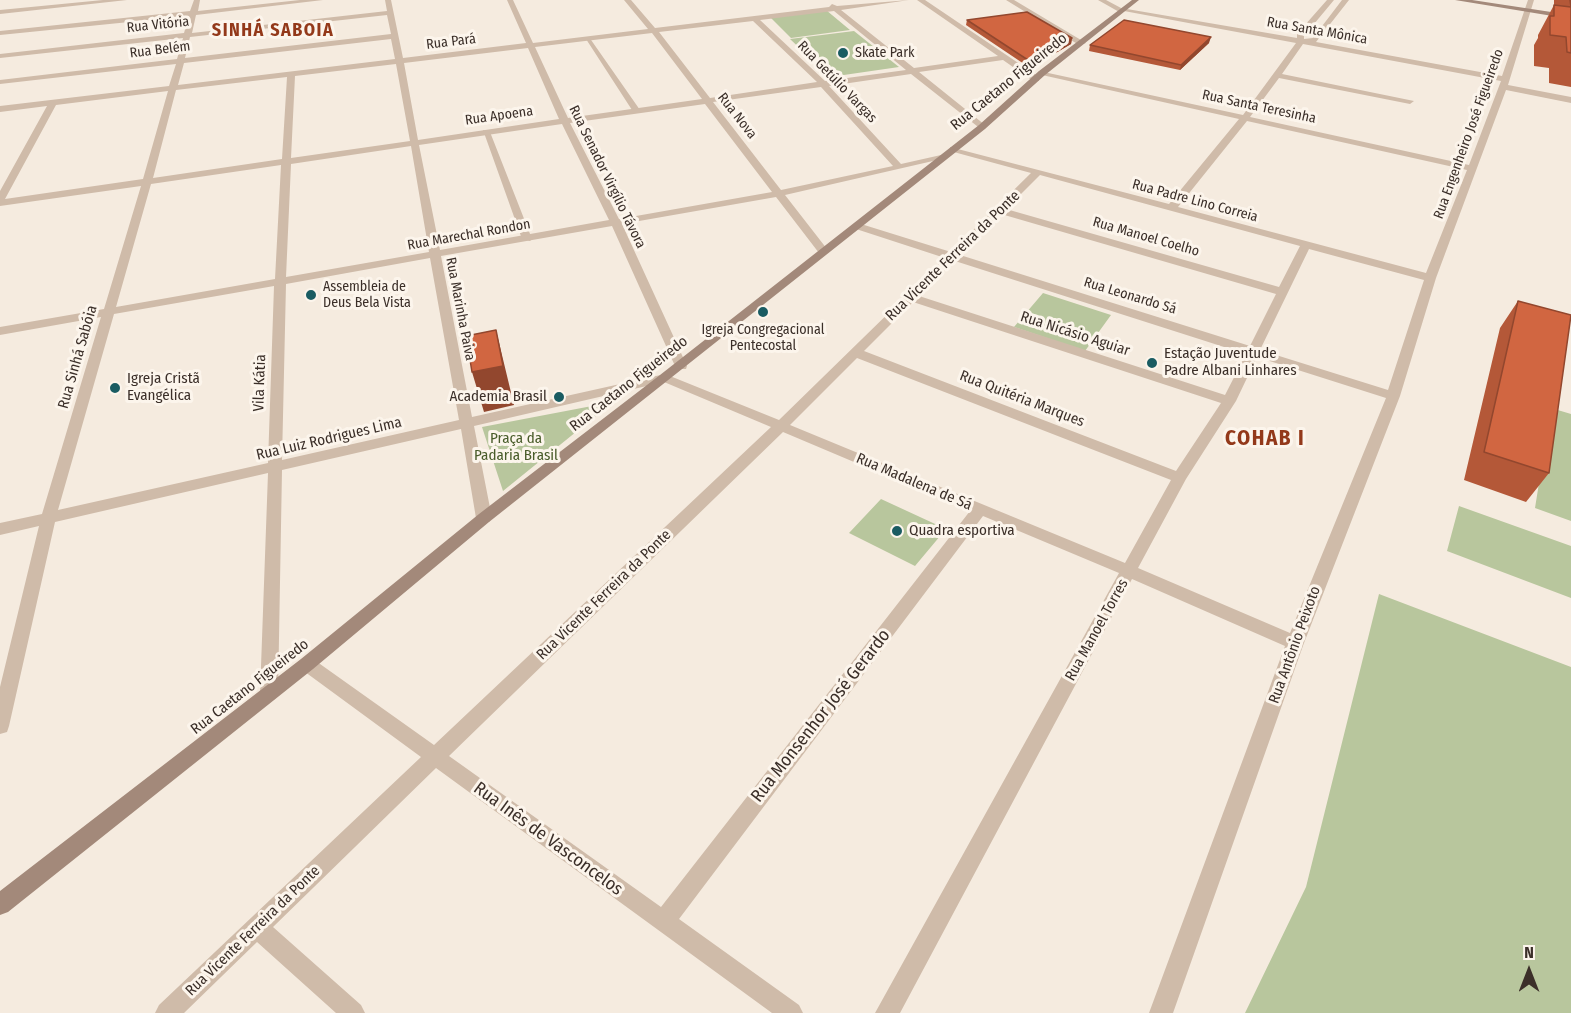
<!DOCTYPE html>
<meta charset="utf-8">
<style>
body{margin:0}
#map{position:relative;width:1571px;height:1013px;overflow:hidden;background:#f5ebdf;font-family:"Fira Sans Condensed",sans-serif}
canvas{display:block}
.north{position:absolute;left:1499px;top:941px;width:60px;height:60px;-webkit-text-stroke:4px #fcf5ec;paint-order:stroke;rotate:0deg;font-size:16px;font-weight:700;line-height:24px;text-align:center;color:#3b2f29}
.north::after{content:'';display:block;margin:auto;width:21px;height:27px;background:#3b2f29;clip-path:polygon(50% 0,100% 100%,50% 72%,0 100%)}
</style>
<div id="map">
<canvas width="1571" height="1013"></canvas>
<div class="north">N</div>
</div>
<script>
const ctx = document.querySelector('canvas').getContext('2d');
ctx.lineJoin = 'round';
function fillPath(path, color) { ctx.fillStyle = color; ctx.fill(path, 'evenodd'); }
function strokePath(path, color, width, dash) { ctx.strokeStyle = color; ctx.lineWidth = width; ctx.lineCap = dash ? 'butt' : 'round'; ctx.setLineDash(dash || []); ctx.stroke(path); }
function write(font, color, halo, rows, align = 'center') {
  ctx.font = font + ' "Fira Sans Condensed",sans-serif'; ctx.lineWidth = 6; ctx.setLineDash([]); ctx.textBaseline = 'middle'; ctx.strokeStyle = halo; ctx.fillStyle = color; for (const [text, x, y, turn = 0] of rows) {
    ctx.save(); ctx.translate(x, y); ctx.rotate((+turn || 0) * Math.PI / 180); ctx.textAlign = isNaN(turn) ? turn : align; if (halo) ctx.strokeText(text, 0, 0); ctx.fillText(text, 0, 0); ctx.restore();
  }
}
const green = new Path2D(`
 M826,10L850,30L791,38L770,17Z
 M854,31L899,67L830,77L790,39Z
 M1043,293L1111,315L1085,351L1014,327Z
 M613,402L503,491L482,427Z
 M1551,408L1571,414V521L1535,508Z
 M881,499L946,529L915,566L849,533Z
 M1459,506L1571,546V598L1447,551Z
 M1379,594L1571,667V1013H1245L1306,887Z`);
const lane = new Path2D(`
 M589,37L640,110L639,112L632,110L586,39Z
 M483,130L490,132L532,239L530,241L522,239Z`);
const street = new Path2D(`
 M103,0H127L0,14V10Z
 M194,0H200L198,11L300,0H323L196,15L192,33L387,11L385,0H391L403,58L526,43L507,0H513L533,43L648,29L624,0H631L655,28L829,7L832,4L837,6L909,0L841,10L914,68L998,56L917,0H925L1039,77V81H1033L1003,60L919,72L985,125L986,127L982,130L911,74L829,86L901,164L941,155L946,158L785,195L827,249V253H819L776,197L622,224L687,366L686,369H676L675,366L612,226L441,256L472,417L665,374L779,420L945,258L853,228V224H861L951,252L1031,173L950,151V147L1169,204L1239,119L1042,75L1038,73L1039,71L1243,115L1296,43L1124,11L1121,13L1098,0H1106L1121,8L1297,38V34L1327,0H1334L1304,36V39L1313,38L1342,0H1349L1316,42L1502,76L1528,0H1534L1508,85L1571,97V103L1506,90L1436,278L1400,396L1304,643L1173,1013H1149L1285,646L1132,579L900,1013H875L1119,573L983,516L679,919L799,1005L803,1013H772L436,768L273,927L361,1005L365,1013H336L257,942L184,1013H155L159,1005L421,757L301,669L298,664L301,659L307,657L313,659L434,745L771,427L664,382L474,426L492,518L489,522H479L476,518L461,429L282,470L278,694L275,699L269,702L263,699L260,694L268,473L55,522L9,726L7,732L0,734V687L39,526L0,535V523L42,514L101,317L0,335V327L104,309L141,186L0,206V191L47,106L0,112V106L169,86L176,64L0,84V80L177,59L183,38L0,58V54L184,33L189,16L0,35V31L190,11ZM834,11L906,70L825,81L760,20ZM387,15L391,34L185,58L190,37ZM753,21L817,82L710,98L659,32ZM652,33L702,99L568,118L535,47ZM391,39L395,59L178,85L184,63ZM1303,44L1501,81L1469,165L1250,117L1279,78L1410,104L1414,101L1282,74ZM528,48L559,119L418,140L404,63ZM396,64L410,141L291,158L295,76ZM287,77L282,159L153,178L176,90ZM821,87L893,166L781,190L713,102ZM168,91L143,179L5,199L56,105ZM705,104L772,192L619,219L570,123ZM1247,121L1467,170L1426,273L1178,207ZM562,124L609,220L440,250L419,145ZM411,146L429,252L286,277L291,164ZM281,165L275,279L116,307L151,184ZM1040,175L1300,246L1279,287L1006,209ZM1001,214L1276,294L1250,346L960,255ZM1309,249L1424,280L1388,390L1260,350ZM430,258L459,420L282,460L286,284ZM955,261L1246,354L1225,395L919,296ZM274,286L268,463L58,510L114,314ZM913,302L1221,403L1176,471L864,351ZM1257,357L1386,398L1290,633L1138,568L1186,479L1236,401ZM857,358L1171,480L1125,563L790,425ZM783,432L970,511L661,907L449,756Z
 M1006,0H1014L1086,43L1079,45Z`);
const secondary = new Path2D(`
 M1132,0H1139L1045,75L985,129L489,522L313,669L8,912L0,915V891L301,659L479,514L660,375L979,125L1039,71Z
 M1455,0H1472L1571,15V19Z`);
const wall = new Path2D(`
 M1554,0H1571V87L1549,83V68L1534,66V45L1538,38V35L1554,5Z
 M967,20L1072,38L1071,44L1030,68L966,25Z
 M1209,43L1180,70L1089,51L1090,45Z
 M1518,301L1549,473L1526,502L1464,480L1500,328Z`);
const shadedWall = new Path2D(`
 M1211,37L1209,43L1180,70L1181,65Z
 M1072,38L1071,44L1030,68L1031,62Z
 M496,330L514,405L484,412L472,372Z`);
const building = new Path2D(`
 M1570,0H1571V53L1567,52L1566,37L1550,35V16H1554V5L1571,7Z
 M1027,12L1072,38L1031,62L967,20Z
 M1124,20L1211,37L1181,65L1090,45Z
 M1518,301L1571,315L1549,473L1484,452Z
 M496,330L503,366L472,372L466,336Z`);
const markers = [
 [843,53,6,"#1a5c62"],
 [311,295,6,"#1a5c62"],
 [763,312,6,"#1a5c62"],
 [1152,363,6,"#1a5c62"],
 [115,388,6,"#1a5c62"],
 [559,397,6,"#1a5c62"],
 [897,531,6,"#1a5c62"]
];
const farStreetnames = [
 ["Rua Vitória",158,25,-6],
 ["Rua Santa Mônica",1317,31,10],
 ["Rua Pará",451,42,-7],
 ["Rua Belém",160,50,-7],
 ["Rua Getúlio Vargas",837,82,46],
 ["Rua Santa Teresinha",1259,107,12],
 ["Rua Apoena",499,116,-8],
 ["Rua Nova",737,116,52],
 ["Rua Engenheiro José Figueiredo",1469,134,-70],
 ["Rua Senador Virgílio Távora",607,177,64],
 ["Rua Padre Lino Correia",1195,201,15],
 ["Rua Marechal Rondon",469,235,-10],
 ["Rua Manoel Coelho",1146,237,16],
 ["Rua Leonardo Sá",1130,296,17],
 ["Rua Marinha Paiva",460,309,79]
];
const farPoinames = [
 ["Skate Park",855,53],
 ["Assembleia de",323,287],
 ["Deus Bela Vista",323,303],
 ["Igreja Congregacional",763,330,"center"],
 ["Pentecostal",763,346,"center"]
];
const streetNames = [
 ["Rua Caetano Figueiredo",1009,82,-39],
 ["Rua Vicente Ferreira da Ponte",953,256,-44],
 ["Rua Nicásio Aguiar",1075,334,18],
 ["Rua Sinhá Sabóia",78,357,-74],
 ["Vila Kátia",260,383,-88],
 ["Rua Caetano Figueiredo",629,384,-38],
 ["Rua Quitéria Marques",1022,399,21],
 ["Rua Luiz Rodrigues Lima",329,439,-13],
 ["Rua Madalena de Sá",914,482,23],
 ["Rua Vicente Ferreira da Ponte",604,595,-44],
 ["Rua Manoel Torres",1097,630,-61],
 ["Rua Antônio Peixoto",1295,645,-70],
 ["Rua Caetano Figueiredo",250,687,-38],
 ["Rua Vicente Ferreira da Ponte",253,931,-44]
];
const poiNames = [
 ["Estação Juventude",1164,354],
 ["Padre Albani Linhares",1164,371],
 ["Igreja Cristã",127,379],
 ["Evangélica",127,396],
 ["Academia Brasil",547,397,"right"],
 ["Quadra esportiva",909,531]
];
const parkNames = [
 ["Praça da",516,439],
 ["Padaria Brasil",516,456]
];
const farDistrictnames = [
 ["SINHÁ SABOIA",273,31]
];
const nearStreetnames = [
 ["Rua Monsenhor José Gerardo",821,716,-52],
 ["Rua Inês de Vasconcelos",548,839,36]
];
const districtNames = [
 ["COHAB I",1265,439]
];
fillPath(green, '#b8c69d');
fillPath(lane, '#cfbba9');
fillPath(street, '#cfbba9');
fillPath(secondary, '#a3897a');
fillPath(wall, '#b45838');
fillPath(shadedWall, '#92472e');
fillPath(building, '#d16641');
strokePath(building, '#92472e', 1.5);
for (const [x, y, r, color] of markers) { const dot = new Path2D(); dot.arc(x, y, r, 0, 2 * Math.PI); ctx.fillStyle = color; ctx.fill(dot); strokePath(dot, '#fcf5ec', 2); }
write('14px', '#3b2f29', '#fcf5ec', farStreetnames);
write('14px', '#3b2f29', '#fcf5ec', farPoinames, 'left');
write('15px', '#3b2f29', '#fcf5ec', streetNames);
write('15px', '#3b2f29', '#fcf5ec', poiNames, 'left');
write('15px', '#495c2a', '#fcf5ec', parkNames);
ctx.letterSpacing = '1.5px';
write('bold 18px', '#93391a', '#fcf5ec', farDistrictnames);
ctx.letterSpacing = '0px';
write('18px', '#3b2f29', '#fcf5ec', nearStreetnames);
ctx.letterSpacing = '1.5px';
write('bold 21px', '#93391a', '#fcf5ec', districtNames);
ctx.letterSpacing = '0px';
</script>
